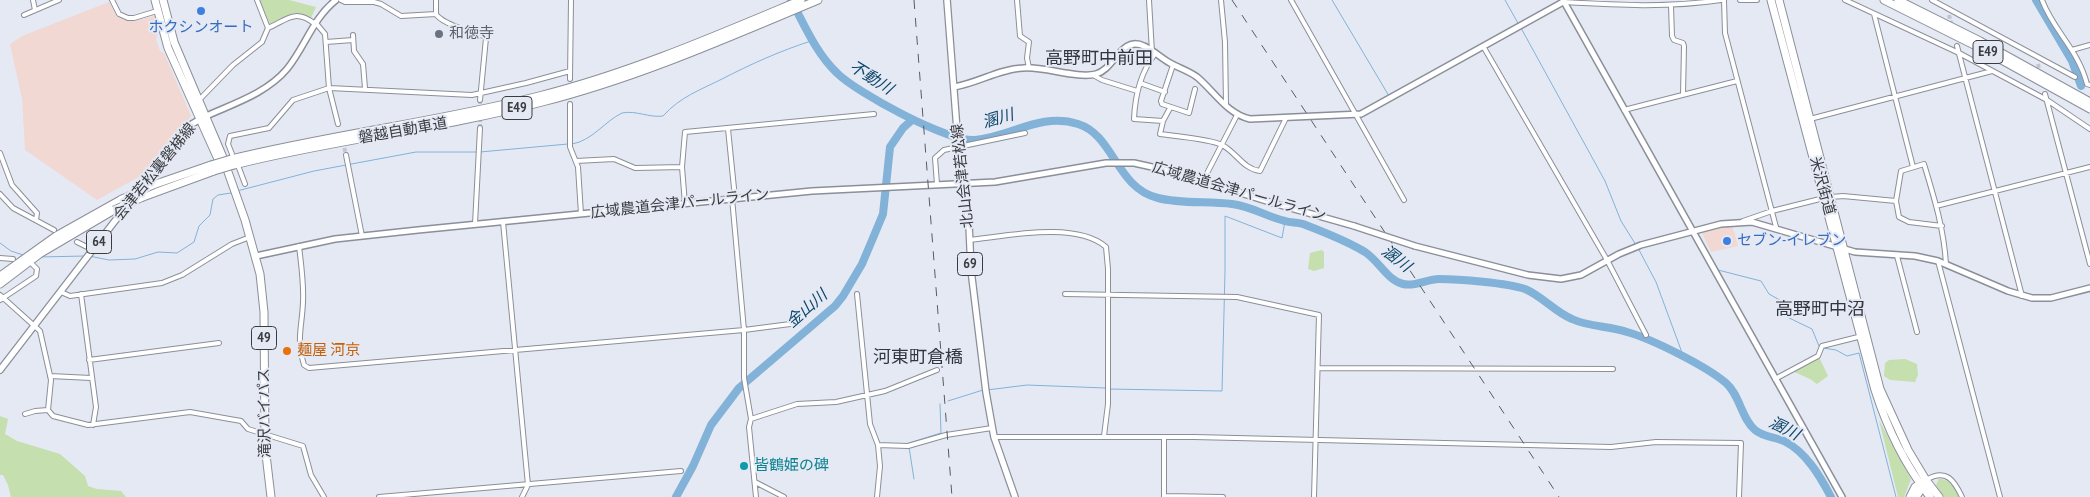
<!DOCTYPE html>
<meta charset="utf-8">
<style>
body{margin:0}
canvas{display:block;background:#e4e9f4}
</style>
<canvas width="2090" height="497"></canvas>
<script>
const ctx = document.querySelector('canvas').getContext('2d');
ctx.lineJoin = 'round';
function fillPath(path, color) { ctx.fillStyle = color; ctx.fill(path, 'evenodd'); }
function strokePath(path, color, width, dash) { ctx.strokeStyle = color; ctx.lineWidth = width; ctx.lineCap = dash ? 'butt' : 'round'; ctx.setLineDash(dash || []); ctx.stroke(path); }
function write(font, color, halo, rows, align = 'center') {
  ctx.font = font + ' "PT Sans Narrow","Noto Sans JP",sans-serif'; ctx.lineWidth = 4; ctx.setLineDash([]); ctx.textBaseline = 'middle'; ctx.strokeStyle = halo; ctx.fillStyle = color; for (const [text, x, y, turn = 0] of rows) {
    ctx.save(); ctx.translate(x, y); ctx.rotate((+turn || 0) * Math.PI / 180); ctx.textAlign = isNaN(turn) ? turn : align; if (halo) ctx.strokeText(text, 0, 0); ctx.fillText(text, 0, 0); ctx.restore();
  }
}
const commercial = new Path2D(`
 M109,2L117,17L124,20L133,21L155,16L158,33L156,39L160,51L164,53L191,116L150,171L97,200L25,150L22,99L10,44L22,36Z
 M1732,225L1738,246L1711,252L1702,233Z`);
const green = new Path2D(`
 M260,0H289L316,7L311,18L294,13L270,24Z
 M1322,250L1324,252V268L1314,271L1308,269L1310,253Z
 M1819,357L1828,376L1817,384L1810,379L1792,371Z
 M1905,359L1917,364L1918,375L1915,382L1890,380L1884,376L1885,363L1889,360Z
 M0,416L8,419L5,434L17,441L60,454L85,476L88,486L97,489L121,491L126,497H11L8,485L3,475H0Z
 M1879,420L1911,479L1904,497H1898Z
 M1939,479C1951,479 1954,488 1959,497H1944L1936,485Z`);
const stream = new Path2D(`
 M1332,0L1389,96
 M1505,0L1519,25
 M1521,28L1605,181L1621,221L1636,245
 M572,144C592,141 605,121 622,113C636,110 649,118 663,116C680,97 700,90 722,79C751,64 780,51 811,41
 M480,152L568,144
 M237,191L314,171L389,157L416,152H476
 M0,243L11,251L23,255
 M1638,248L1656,282L1684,358
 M89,256L109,260L135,259L158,252L177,253L194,242L199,226L210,215L213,199L218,195L231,193
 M40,257L85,256
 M1718,270L1761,281L1769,294L1785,303L1786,308L1783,315L1812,329L1819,346
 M1823,348L1836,350L1847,356L1859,353L1896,497
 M1109,389L1222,391L1225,272V216L1282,238L1285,221
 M987,390L1027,385L1105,388
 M948,401L983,390
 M909,443L941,433L940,404
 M909,447L914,479`);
const river = new Path2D(`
 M791,0C805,26 816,53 837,73C857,93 948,142 975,140C1010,137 1041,112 1078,124C1114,135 1116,188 1158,198C1181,204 1208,201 1232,204C1251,206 1267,217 1285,221C1291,223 1297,222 1303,224C1324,232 1347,241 1365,252C1379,261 1387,280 1403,284C1415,287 1427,279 1439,279C1458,279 1508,283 1525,289C1542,296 1555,312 1572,319C1589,327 1609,326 1627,332C1652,339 1706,366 1726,383C1740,395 1741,418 1755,430C1763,437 1775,437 1784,441C1806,452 1820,476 1831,497
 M2036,0L2072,61L2081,86
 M676,497L693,466L711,425L739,388L835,306L843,296L862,264L873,238L883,214L890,147L903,128L912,120`);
const streetTunnel = new Path2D(`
 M1949,15L1952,27
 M2038,64L2040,74
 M480,100V128
 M343,142L346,155`);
const street = new Path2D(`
 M33,0L35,10
 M112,0L119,14L128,18H134L157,11
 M341,0L345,2H374L381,4L401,16L436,14C441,23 474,34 485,36L486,38L480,100
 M1017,0L1020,36L1029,42L1027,58L1029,68
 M1149,0L1152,52
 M1221,0L1225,42L1226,105
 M1291,0L1404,200
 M1724,0L1725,33L1776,227
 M1740,0H1757
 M1845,0L1959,53L2047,100L2090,129
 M1932,0L2075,77
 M2042,0C2053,30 2078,49 2087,84L2090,85
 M1563,2C1616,5 1668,8 1721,0
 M1671,6L1672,36L1674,40L1683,43L1684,46L1683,95
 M436,14V0
 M1874,14L1913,167
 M24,15L59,0
 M315,22L325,34L329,88L338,124
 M268,28C287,20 294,8 315,24
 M353,35L354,51L363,64L365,88
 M326,42L353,40
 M1483,46L1607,260L1646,335
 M1957,46L2022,296
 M2072,50L2090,45
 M1155,54C1140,73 1135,96 1134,119L1163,121
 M1173,65L1161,101L1162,104L1189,113L1195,89
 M1093,75L1102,80L1137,91
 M570,79L571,0
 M1140,83L1165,92
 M2045,94L2090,264
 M201,98L233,65L262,42L268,28L257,0
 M570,104V147L578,167L581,214
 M1170,108L1163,121L1160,134C1174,136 1211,139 1222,145C1236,152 1243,169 1260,171L1286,118
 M1624,110L1737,81
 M1810,119L1992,71
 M728,129L735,198
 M0,153L12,185L37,213L36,220
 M232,154L228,144L230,136L269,128L293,100L329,88L472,95L526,83L570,71
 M346,155L362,236
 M576,161L614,159L635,168L682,167
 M239,168L245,184
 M1203,181L1237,115
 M937,184L935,158L944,150L1025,133
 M0,194L13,208L54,230
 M1831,197L1843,196L1896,201
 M732,198L744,330V378L751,419L749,427L756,497
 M685,204L682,167L685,132L874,114
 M1936,206L2090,167
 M1743,221L1772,211L1824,198
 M503,222L528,485L522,497
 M475,224L480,128
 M1942,226L1909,222L1899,217L1896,201L1901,171L1924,164C1934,197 1944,229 1946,264
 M970,240C1007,236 1076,221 1106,247L1108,269V404L1104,436
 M77,242L93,250
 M299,246C301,264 304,283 303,302C302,328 296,338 304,365L309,368L744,330L798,323
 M1897,256L1917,332
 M0,258L13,259
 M1938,261L2000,497
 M61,292L70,296L162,283L182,275L232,244L250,237
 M81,294L96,407L93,425
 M857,294L870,424L878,445L908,446L946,435L992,428
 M1065,294L1237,297L1319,315L1314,497
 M0,295L40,331L51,380L48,410L53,416L88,425L190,412L241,421L248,429L303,446L311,475L324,497
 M0,300L36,276L37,269L32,264
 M89,360L219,343
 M1318,368L1613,369
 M50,376L91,378
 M1775,379L1818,356L1822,346L1862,336
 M25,414L35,411L48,410
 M751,419L797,404L836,402L885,391L937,370
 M994,437H1194L1611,447L1656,442L1741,443L1739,497
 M1164,438V496L1223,497
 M1926,480C1946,468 1954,480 1962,497
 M755,482L784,497
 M379,497L681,471
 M877,497L880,466L878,445`);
const secondary = new Path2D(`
 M1563,0L1842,497
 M954,87C978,83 999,69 1023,68C1044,66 1077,79 1096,74C1115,69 1121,35 1144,46C1153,50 1161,58 1170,63C1179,68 1189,71 1197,77C1214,91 1227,114 1250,119L1361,114L1563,2
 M204,117C232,104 266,94 287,69C305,47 313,18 336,0
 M1415,246L1528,275L1561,279L1581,275L1619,254L1641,245L1721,224L1752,222L1855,252L1915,256L1938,261L2008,291L2032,298H2051L2090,288
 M256,256L335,239L418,230L812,191L995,182L1106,163H1134L1170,171L1273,203L1354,226`);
const primary = new Path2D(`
 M947,0L957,130L969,224L971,270L986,392L994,437L1015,497
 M139,191L185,131L192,124L202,118
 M0,370L128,204`);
const highway = new Path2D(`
 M155,0L168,48L222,168
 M163,0L174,42L222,155L245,220L260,274L264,312L265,446L271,497
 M1771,0L1875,390C1887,428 1905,465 1930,497
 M1779,0L1880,389L1908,450L1926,480L1939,497
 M1884,0L1978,47L2090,109
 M1898,0L1980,41L2090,102
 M231,159C333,134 437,122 539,96C630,73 715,36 801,0
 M234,165C336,139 440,129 542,102C637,78 727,38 818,0
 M153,185L211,165
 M143,197L214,171
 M0,276L56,236L122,199
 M0,284L41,253L114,210
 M1910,497L1915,487L1923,481
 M1916,497L1924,485`);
const rail = new Path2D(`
 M914,0L952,497
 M1232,0L1559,497`);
const secondaryBridge = new Path2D(`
 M1354,226L1415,246`);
const highwayBridge = new Path2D(`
 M211,165L231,159
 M214,171L234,165
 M122,199L153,185
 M114,210L143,197`);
const markers = [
 [201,11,5,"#3f7fe0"],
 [439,34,5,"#6b7280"],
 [1727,241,5,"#3f7fe0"],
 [287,351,5,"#e8710a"],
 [744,466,5,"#0f9aa8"]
];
const shields = [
 [1988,52,30],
 [517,108,30],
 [99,242,25],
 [970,264,25],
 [264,338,25]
];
const shieldNames = [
 ["E49",1988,52],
 ["E49",517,108],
 ["64",99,242],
 ["69",970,264],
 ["49",264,338]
];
const shopNames = [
 ["ホクシンオート",201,28],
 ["セブン-イレブン",1737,241,"left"]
];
const worshipNames = [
 ["和徳寺",449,34]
];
const streetNames = [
 ["磐越自動車道",403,131,-10],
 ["会津若松裏磐梯線",155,172,-51],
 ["北山会津若松線",963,176,-96],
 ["米沢街道",1822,186,75],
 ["広域農道会津パールライン",1239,192,16],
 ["広域農道会津パールライン",680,204,-6],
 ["滝沢バイパス",265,413,-91]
];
const foodNames = [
 ["麺屋 河京",297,351]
];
const cultureNames = [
 ["皆鶴姫の碑",754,466]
];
const waterNames = [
 ["不動川",871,78,32],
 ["溷川",998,119,-16],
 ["溷川",1396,259,37],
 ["金山川",807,309,-41],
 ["溷川",1784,429,27]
];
const quarterNames = [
 ["高野町中前田",1099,59],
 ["高野町中沼",1820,310],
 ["河東町倉橋",918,358]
];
fillPath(commercial, '#f2d8d3');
fillPath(green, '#c5dfae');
strokePath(stream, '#82b2d8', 1);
strokePath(river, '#82b2d8', 8);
strokePath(streetTunnel, '#c2c6d0', 4, [4, 2]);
strokePath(street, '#8b8f99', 6);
strokePath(secondary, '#8b8f99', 8);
strokePath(primary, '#8b8f99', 8);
strokePath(highway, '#8b8f99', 9);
strokePath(street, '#fff', 4);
strokePath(secondary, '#fff', 5);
strokePath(primary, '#fff', 5.5);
strokePath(highway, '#fff', 7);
strokePath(rail, '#585b60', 1, [9, 9]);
strokePath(secondaryBridge, '#8b8f99', 8, []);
strokePath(highwayBridge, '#8b8f99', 9, []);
strokePath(secondaryBridge, '#fff', 5);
strokePath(highwayBridge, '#fff', 7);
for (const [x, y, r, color] of markers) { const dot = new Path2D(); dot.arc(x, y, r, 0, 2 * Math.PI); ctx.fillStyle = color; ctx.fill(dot); strokePath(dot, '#e4e9f4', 2); }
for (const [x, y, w] of shields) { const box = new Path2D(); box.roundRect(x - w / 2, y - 11.5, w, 23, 4); ctx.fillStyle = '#e4e9f4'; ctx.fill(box); strokePath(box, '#3a3c40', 1); }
write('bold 14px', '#3a3c40', null, shieldNames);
write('15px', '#366cbe', '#e4e9f4', shopNames);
write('15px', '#5b616d', '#e4e9f4', worshipNames, 'left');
write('15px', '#3a3c40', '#e4e9f4', streetNames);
write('15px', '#c56008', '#e4e9f4', foodNames, 'left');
write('15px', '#0d838f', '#e4e9f4', cultureNames, 'left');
write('italic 16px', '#0d466b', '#e4e9f4', waterNames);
write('18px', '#32363e', '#e4e9f4', quarterNames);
</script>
